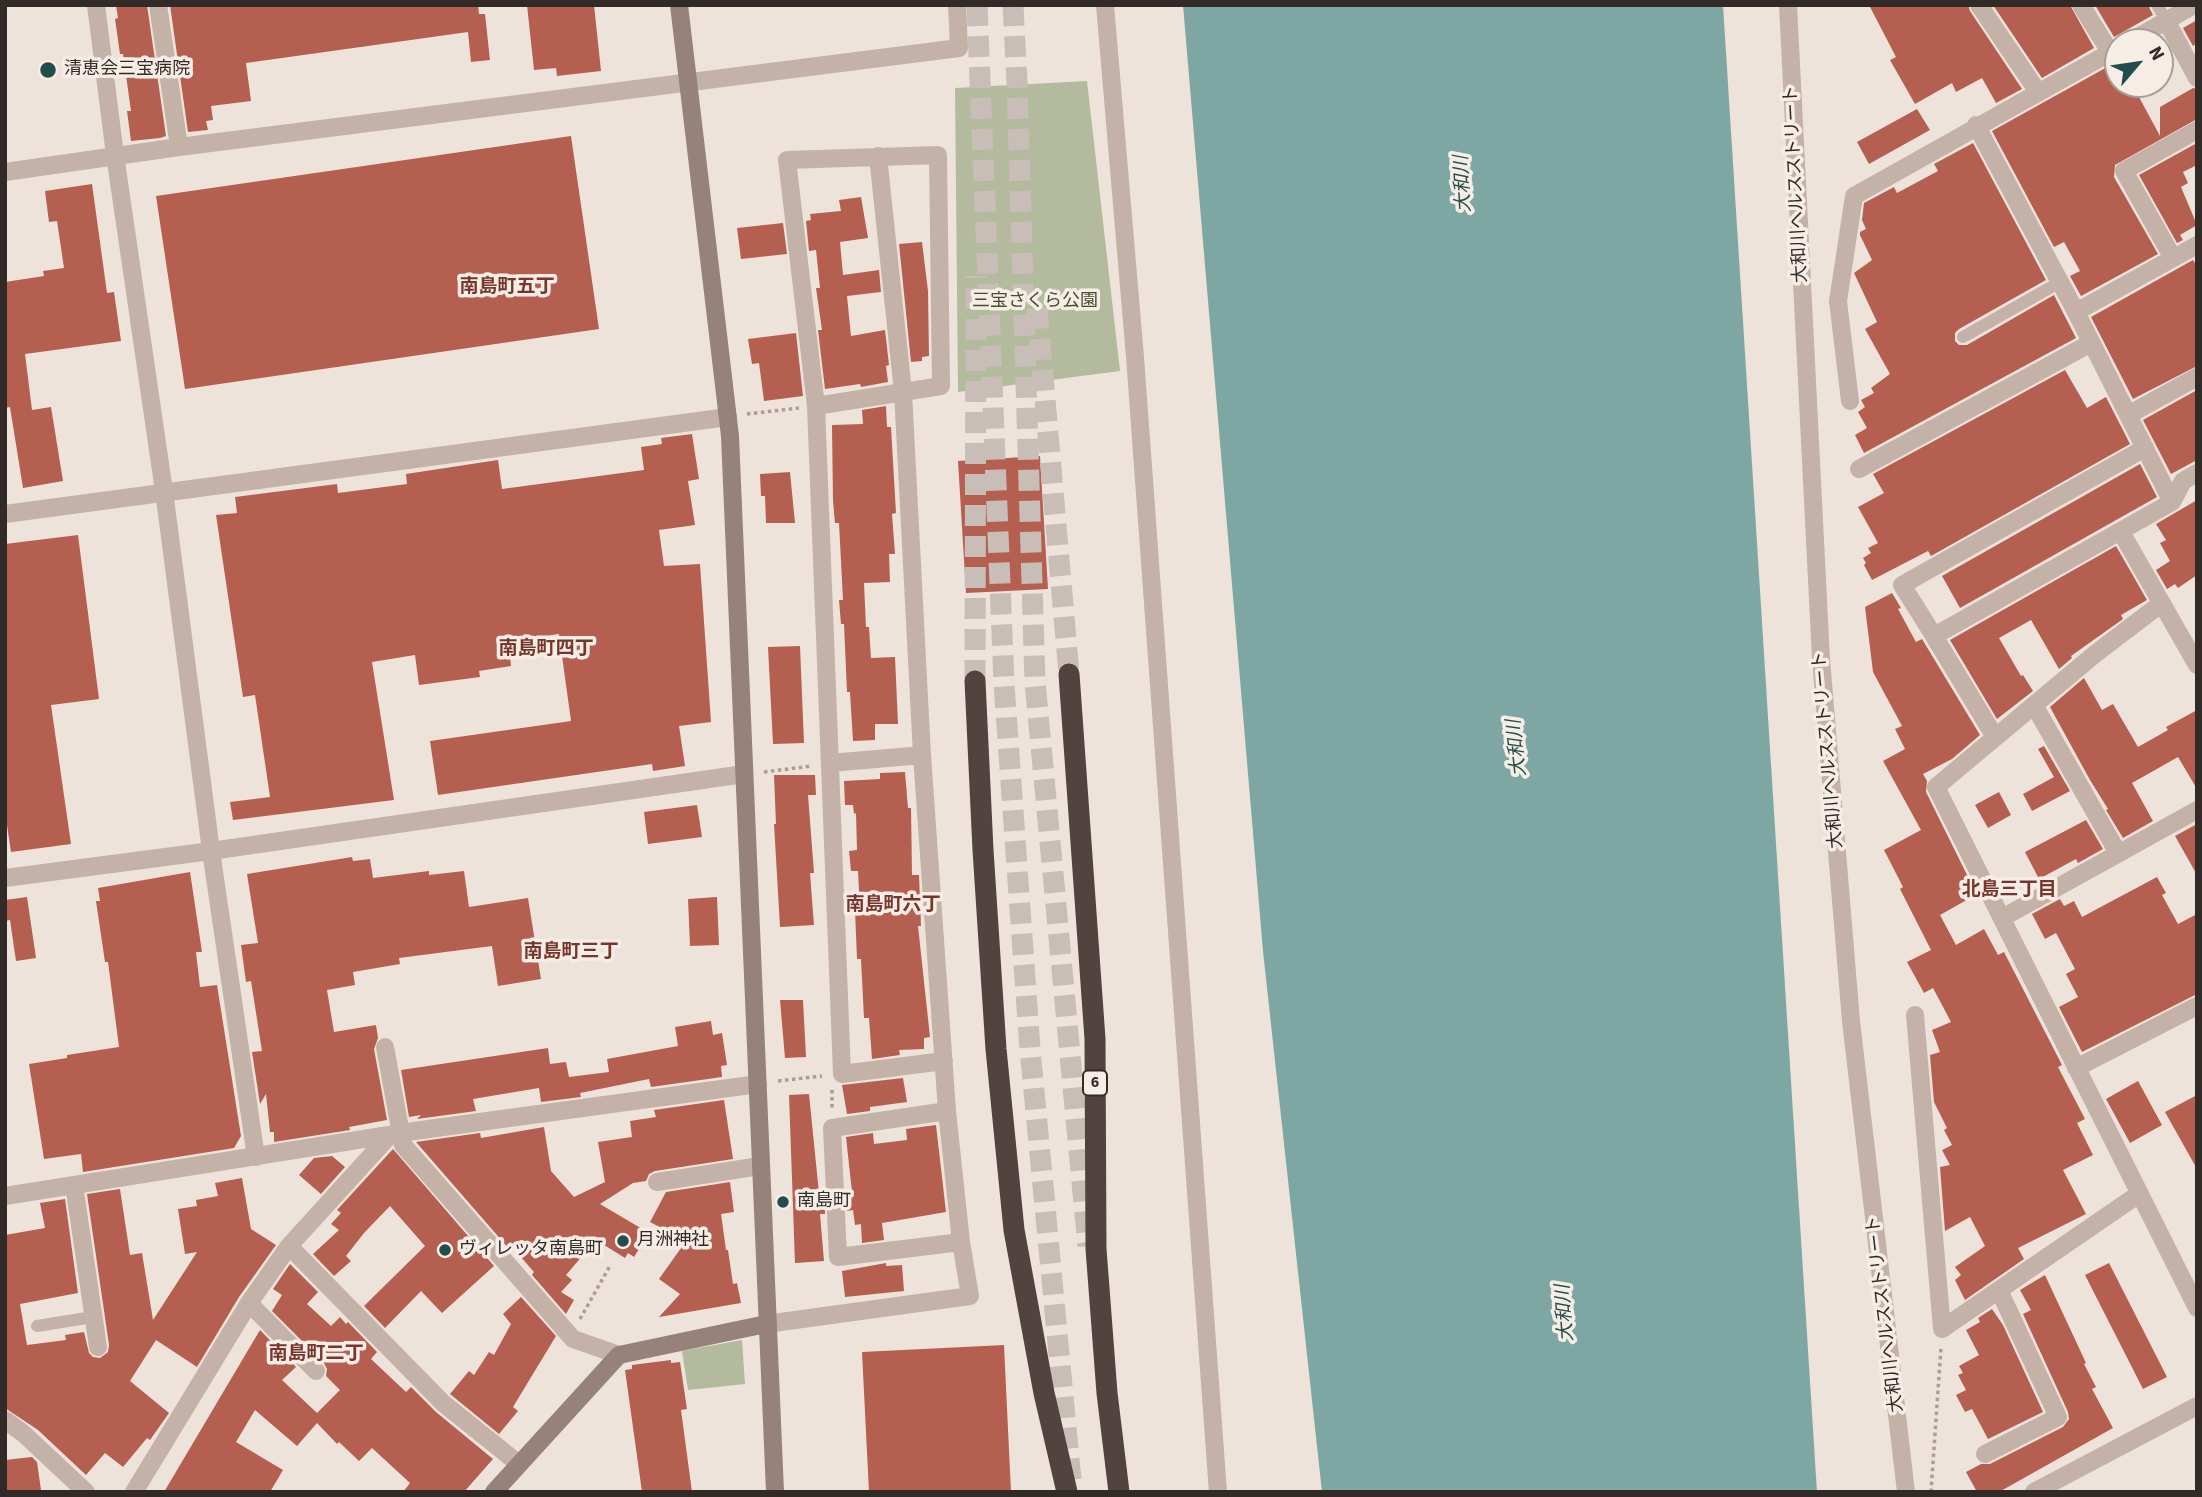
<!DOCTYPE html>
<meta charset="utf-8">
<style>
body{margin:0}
#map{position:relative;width:2202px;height:1497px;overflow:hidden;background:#eee3db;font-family:"Source Sans 3",sans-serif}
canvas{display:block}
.frame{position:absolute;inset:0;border:7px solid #322a27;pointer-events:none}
.north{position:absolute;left:2104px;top:28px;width:70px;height:70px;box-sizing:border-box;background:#f6ede6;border:2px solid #a89f9a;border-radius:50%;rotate:61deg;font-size:19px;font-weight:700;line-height:28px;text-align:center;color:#322a27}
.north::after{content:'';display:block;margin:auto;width:24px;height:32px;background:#234d4c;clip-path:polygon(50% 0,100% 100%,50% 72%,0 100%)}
</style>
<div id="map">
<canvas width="2202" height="1497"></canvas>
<div class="frame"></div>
<div class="north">N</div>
</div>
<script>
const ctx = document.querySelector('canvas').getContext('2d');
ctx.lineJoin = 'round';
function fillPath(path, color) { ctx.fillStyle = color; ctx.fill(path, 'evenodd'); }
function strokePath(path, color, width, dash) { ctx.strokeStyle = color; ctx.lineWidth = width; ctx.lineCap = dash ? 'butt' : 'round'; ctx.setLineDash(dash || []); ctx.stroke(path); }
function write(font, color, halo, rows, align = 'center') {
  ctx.font = font + ' "Source Sans 3","Noto Sans JP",sans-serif'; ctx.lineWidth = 7; ctx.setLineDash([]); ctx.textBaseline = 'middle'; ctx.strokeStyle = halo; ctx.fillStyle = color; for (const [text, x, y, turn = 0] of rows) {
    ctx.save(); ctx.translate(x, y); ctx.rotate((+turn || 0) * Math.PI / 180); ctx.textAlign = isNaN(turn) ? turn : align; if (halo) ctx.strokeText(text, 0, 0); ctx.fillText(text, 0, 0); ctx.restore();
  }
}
const green = new Path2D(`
 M1087,81L1120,371L958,392L955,88Z
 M742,1340L745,1384L688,1390L682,1351Z`);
const water = new Path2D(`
 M1183,5H1723L1817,1492H1322L1263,951Z`);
const building = new Path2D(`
 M116,5H147L166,136L160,138L131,141L127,111H131L123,54H120L115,19L118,18Z
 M170,5H478L479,14H485L490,60L471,62L468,32L246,63L251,101L211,106L213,120L206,121L208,130L188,132Z
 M527,5H594L601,71L557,76L556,68L534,70Z
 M1869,5H1968L1970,11L2022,89L1996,103L1982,78L1956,92L1952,83L1915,104L1890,60L1896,57Z
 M1993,5H2070L2094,48L2042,78Z
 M2095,5H2148L2153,15L2114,37Z
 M2197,20V43L2193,46L2183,28Z
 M2162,36L2173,56L2160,63V42H2152Z
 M2118,61V84H2132L2160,136V107L2193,88L2197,89V119L2115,165L2114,177L2158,254L2081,296L2070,276L2080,271L2064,242L2054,247L1992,131Z
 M1917,109L1930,130L1869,164L1857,142Z
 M571,136L599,329L185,389L156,196Z
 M1973,143L2046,280L1959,329L1955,333V341L1959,345H1967L2054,295L2076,338L1864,453L1855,435L1867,428L1858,412L1865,407L1861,400L1874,393L1871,388L1890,374L1865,329L1877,322L1854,273L1872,260L1860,235V232L1866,229L1862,220L1864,203L1894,187L1897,193L1938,171L1934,164Z
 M2197,143V165L2183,172L2188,183L2181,187L2197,225L2180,235L2183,240L2177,243L2139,175Z
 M92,184L107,293L114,292L121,341L25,354L32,410L51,407L63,481L23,488L10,407L5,408V282L44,276L43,271L64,268L57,221L49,222L45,191Z
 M861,197L868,238L840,242L843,275L879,270L881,292L847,296L851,336L885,330L889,365L886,366L888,382L861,387L860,384L825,389L818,330H822L816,288H820L816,250L809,251L806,221L811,220L810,214L841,211L839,200Z
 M783,223L787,254L741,259L737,228Z
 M922,242L928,291L929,356L922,357V361L911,362L899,244Z
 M2193,260L2197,266V366L2133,399L2091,317Z
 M796,333L803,396L764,401L759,363L752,364L748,339Z
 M2065,370L2087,408L2106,397L2130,444L1931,556L1928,551L1872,580L1864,565L1866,563L1863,558L1871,553L1868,548L1878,543L1858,507L1884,493L1873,474Z
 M2197,390V460L2171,474L2143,420Z
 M886,406L887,427H891L896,513L892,514L895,554H889L890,582L864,583L866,627H869L871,658L895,657L898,724H875V740L853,741L850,692H847L844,624H841L839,600H843L839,523H835L833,501L832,425L863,424L862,410Z
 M692,434L699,479L688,481L695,525L659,530L664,566L700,564L711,722L679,726L685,766L653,771L652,764L438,795L430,741L571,721L559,634L523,639L525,653L510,656L511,666L479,671L480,677L419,685L415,655L372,662L394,800L233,820L230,802L270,797L255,695L243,697L216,515L237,513L235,497L337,484L338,493L407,484L406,474L498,460L502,489L644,470L641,447L662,444L661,438Z
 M1040,456L1048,589L966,593L958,461Z
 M2140,464L2157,497L1960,608L1942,576Z
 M790,472L795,523H766L765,496H761L760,474Z
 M2197,500V575L2178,588L2175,584L2167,589L2156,570L2170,561L2160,543L2166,540L2156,524Z
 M78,535L99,699L51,705L71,844L11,852L5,812V544Z
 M2116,546L2147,600L2121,615L2123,619L2071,656L2072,658L2059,669L2031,620L1999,638L2021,676L2023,675L2033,691L1997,719L1950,640Z
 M1892,593L1901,608L1898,609L1916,642L1922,639L1980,735L1952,759L1923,774L1927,781L1926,792L1969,879L1964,882L1972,897L1940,915L1956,945L1984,929L1998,955L2004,952L2062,1065L2058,1067L2085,1119L2077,1123L2093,1155L2063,1170L2086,1214L2018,1248L2024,1259L1965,1300L1955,1280L1961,1275L1955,1267L1985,1246L1970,1217L1945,1231L1940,1167L1950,1165L1942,1150L1952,1145L1944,1130L1947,1128L1934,1102L1930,1055L1940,1052L1932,1030L1951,1022L1933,988L1924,993L1907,962L1931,950L1900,889L1903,887L1884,850L1921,830L1883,761L1905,749L1895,729L1902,726L1873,672L1865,607Z
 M800,646L804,743L773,744L768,647Z
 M2084,678L2102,710L2113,704L2138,747L2168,730L2166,727L2197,710V789L2178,757L2132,783L2153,821L2123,838L2106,810L2108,809L2090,780L2050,707Z
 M2044,746L2070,791L2032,811L2023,794L2054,777L2038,749Z
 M905,772L908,808H911L912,875H919L921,926H918L930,1037L924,1038V1049L899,1050L900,1055L872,1059L869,1018H864L861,959H857L855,910L860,909L858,871H851L849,851L857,850L856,813L854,814L853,805H845L844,781L880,779V773Z
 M774,775H815L816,795H808L814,873H810L814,925L780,927L774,824H776Z
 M1999,792L2011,815L1988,828L1975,805Z
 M697,805L702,837L648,844L644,812Z
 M2086,820L2103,849L2078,863L2076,859L2039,879L2025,852Z
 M2197,824V875L2175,836Z
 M352,857L353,861L370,859L373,878L429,871V875L464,871L469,907L528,898L541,979L498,986L492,946L399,958L400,964L353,972L355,985L327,990L334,1032L376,1025L378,1038L374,1049L387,1120L349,1127L350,1130L274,1142V1132H270L266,1094L260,1104L252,1052L262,1051L251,981L246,982L241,945L258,943L247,874Z
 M190,872L202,952H196L200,987L217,985L241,1136L234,1148L83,1172L81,1154L44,1159L29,1064L67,1058V1055L119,1047L108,962H105L96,901H100L98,888Z
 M2157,877L2166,893L2162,895L2178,924L2197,914V994L2082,1052L2059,1007L2078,997L2066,974L2075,969L2056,933L2045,939L2032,914L2060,899L2064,906L2074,901L2082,917Z
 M27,897L36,958L16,961L10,920L5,921V900Z
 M717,897L719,945L690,946L688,899Z
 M780,1000H803L806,1057L785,1058Z
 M711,1021L713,1035L722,1033L727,1065L721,1066L722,1077L651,1087L649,1079L580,1093L581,1097L541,1102L539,1088L473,1099L476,1111L417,1119L421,1115L409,1117L401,1070L548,1048L550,1064L566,1062L569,1077L609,1072L607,1059L678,1046L675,1027Z
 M903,1078L907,1102L870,1107V1111L847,1114L842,1085Z
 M2138,1081L2162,1125L2130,1143L2106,1099Z
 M809,1094L819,1193H824L825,1214H820L824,1261L795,1263L789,1095Z
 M2197,1095V1169L2165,1112Z
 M724,1100L733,1159L655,1171L649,1174L646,1181L633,1183L600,1204L649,1233L634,1257L628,1253L625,1258L596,1240L566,1275L572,1280L561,1292L574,1300L566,1314L532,1275L534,1272L513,1248L510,1250L416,1142L480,1133L481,1138L544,1127L551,1171L574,1197L605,1182L598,1142L632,1137L630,1121L656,1117L654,1110Z
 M936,1125L946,1212L882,1223L884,1240L862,1243L861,1224L855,1225L853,1210L847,1211L846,1192H852L846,1137L873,1133L874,1144L907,1140L906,1129Z
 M393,1149L494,1266L442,1313L421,1291L385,1328L364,1306L425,1246L390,1206L364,1233L346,1256L351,1261L334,1276L313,1254L339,1230L331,1224L341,1213L337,1210Z
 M332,1156L345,1167L321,1194L299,1175L314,1158Z
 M242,1178L251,1229L276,1245L239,1297L197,1367L156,1340L130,1381L169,1413L150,1440L147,1438L123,1467L105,1453L86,1475L38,1430L5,1408V1235L45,1228L40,1203L65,1199L78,1293L20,1304L27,1345L66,1340L65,1335L84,1332L89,1353L93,1357L100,1358L108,1352L109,1345L87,1194L120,1189L130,1255L142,1253L153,1320L197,1252L185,1254L178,1209L197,1206L196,1200L218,1196L215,1183Z
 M730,1182L734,1212L721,1214L726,1250H728L733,1284L737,1283L741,1303L659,1317L680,1294L659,1279L686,1241L650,1222L666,1192Z
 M886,1263V1266L902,1265L904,1291L845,1297L842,1271Z
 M2109,1263L2167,1377L2143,1389L2085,1275Z
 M290,1264L318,1292L307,1304L331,1326L340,1317L346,1324L348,1322L377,1352L371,1359L406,1392L411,1387L436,1412L493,1459L464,1492H403L410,1483L372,1448L359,1461L339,1442L337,1444L317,1423L297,1446L255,1410L236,1442L283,1470L270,1492H164L260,1330L296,1367L282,1380L317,1413L340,1390L326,1376L327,1369L324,1363L272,1311L282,1295L273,1289Z
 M2045,1275L2086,1363L2084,1364L2096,1387L2092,1389L2113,1428L1999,1492H1977L1966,1472L1981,1464H1990L2063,1427L2069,1419L2068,1412L2023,1314L2031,1310L2020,1290Z
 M521,1297L556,1336L513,1407L518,1411L499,1434L450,1394L469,1371L474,1375L489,1352L494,1355L511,1324L503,1314Z
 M1992,1309L2003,1325L2043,1412L1988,1439L1972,1409L1965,1412L1956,1395L1966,1390L1958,1375L1963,1373L1959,1366L1979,1355L1966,1330L1980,1322L1978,1318Z
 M1004,1345L1011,1492H869L862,1352Z
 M671,1360V1363L680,1362L687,1409L681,1410L692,1492H642L625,1370L632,1369V1365Z
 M32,1457L37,1462L41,1490L5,1492V1460Z`);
const highwayTunnel = new Path2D(`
 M977,5L1004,684L1030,1049L1071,1480
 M1013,5L1017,83L1035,682L1088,1246
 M1037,308L1069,674
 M975,681L976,276`);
const path = new Path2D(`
 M747,414L799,408
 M764,772L812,766
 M778,1081L822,1076
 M832,1090V1110
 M580,1319L611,1264
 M1931,1492L1941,1347`);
const lane = new Path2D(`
 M2157,5L2167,22
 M1963,337L2060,282
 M37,1326L93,1317`);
const street = new Path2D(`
 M96,5L115,155L164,491L211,851L256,1157
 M158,5L179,147
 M1105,5L1135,357L1218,1492
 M1788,5L1821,659L1851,1021L1906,1492
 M1979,5L2038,92
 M2081,5L2110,52
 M2167,22L2197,78
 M2129,42L2194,5
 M1976,125L2076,312L2172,502
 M5,172L179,147L959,48L957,5
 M2173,258L2124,171L2197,130
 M2076,312L2197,245
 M1850,401L1838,301L1854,196L2118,48
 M816,406L941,386L938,155L787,160L816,406L842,1074L944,1061
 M2128,415L2197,377
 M1859,469L2091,343
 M5,514L728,417
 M2121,532L2197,665
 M2162,603L2095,654L1936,787L2197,1308
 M1934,636L1902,585L2145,448
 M2034,705L2118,853
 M1995,737L1934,636L2172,502L2183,481L2197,473
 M830,763L922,755
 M5,878L211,851L744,774
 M2002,918L2197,810
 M1915,1015L1942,1329L2139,1194
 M385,1047L403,1145L573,1339L619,1355
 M2076,1068L2197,1006
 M947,1111L832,1128L838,1257L961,1242
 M657,1182L760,1166
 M74,1185L98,1347
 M5,1196L414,1131L758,1084
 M289,1246L443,1403L519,1464
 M249,1303L316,1371
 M766,1324L970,1296L961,1242L947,1111L922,755L903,392L878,156
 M5,1420L24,1434L86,1492
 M1985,1454L2058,1417L1999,1290
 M134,1492L249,1303L289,1246L389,1136
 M2034,1492L2197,1406`);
const secondary = new Path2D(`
 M679,5L730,436L775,1492
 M494,1492L619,1355L766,1324`);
const highway = new Path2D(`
 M1069,674L1095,1039L1096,1249L1107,1393L1119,1492
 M975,681L983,850L996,1049L1014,1230L1044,1393L1067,1492`);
const markers = [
 [48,70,9,"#234d4c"],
 [783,1202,7,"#234d4c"],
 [623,1241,7,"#234d4c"],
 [445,1250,7,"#234d4c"]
];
const shields = [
 [1095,1083,24]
];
const shieldNames = [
 ["6",1095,1083]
];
const poiNames = [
 ["清恵会三宝病院",64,70],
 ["南島町",797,1202],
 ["月洲神社",637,1241],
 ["ヴィレッタ南島町",459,1250]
];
const streetNames = [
 ["大和川ヘルスストリート",1797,184,-93],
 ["大和川ヘルスストリート",1829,750,-95],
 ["大和川ヘルスストリート",1886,1314,-97]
];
const parkNames = [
 ["三宝さくら公園",1035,302]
];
const waterNames = [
 ["大和川",1464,184,-93],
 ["大和川",1518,748,-96],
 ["大和川",1566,1313,-94]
];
const neighbourhoodNames = [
 ["南島町五丁",507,288],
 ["南島町四丁",546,650],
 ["北島三丁目",2009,891],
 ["南島町六丁",893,906],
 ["南島町三丁",571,953],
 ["南島町二丁",316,1355]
];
fillPath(green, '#b3ba9d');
fillPath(water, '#7ea7a4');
fillPath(building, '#b55f51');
strokePath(highwayTunnel, '#c8beb7', 21, [21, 10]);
strokePath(path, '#af9c93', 3.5, [3.5, 3.5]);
strokePath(lane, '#c4b2a8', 12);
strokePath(street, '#c4b2a8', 18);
strokePath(secondary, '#97827a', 18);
strokePath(highway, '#524340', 21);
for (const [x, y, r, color] of markers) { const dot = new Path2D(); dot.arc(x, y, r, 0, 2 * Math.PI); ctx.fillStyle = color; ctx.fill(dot); strokePath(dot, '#f6ede6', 2.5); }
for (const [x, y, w] of shields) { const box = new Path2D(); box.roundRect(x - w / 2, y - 12.5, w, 25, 5); ctx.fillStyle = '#f6ede6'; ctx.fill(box); strokePath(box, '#322a27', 2); }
write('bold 16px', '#322a27', null, shieldNames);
write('18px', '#322a27', '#f6ede6', poiNames, 'left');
write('18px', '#322a27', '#f6ede6', streetNames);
write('18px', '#454d2f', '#f6ede6', parkNames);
write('italic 19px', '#234d4c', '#f6ede6', waterNames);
write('bold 19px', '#76362b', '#f6ede6', neighbourhoodNames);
</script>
